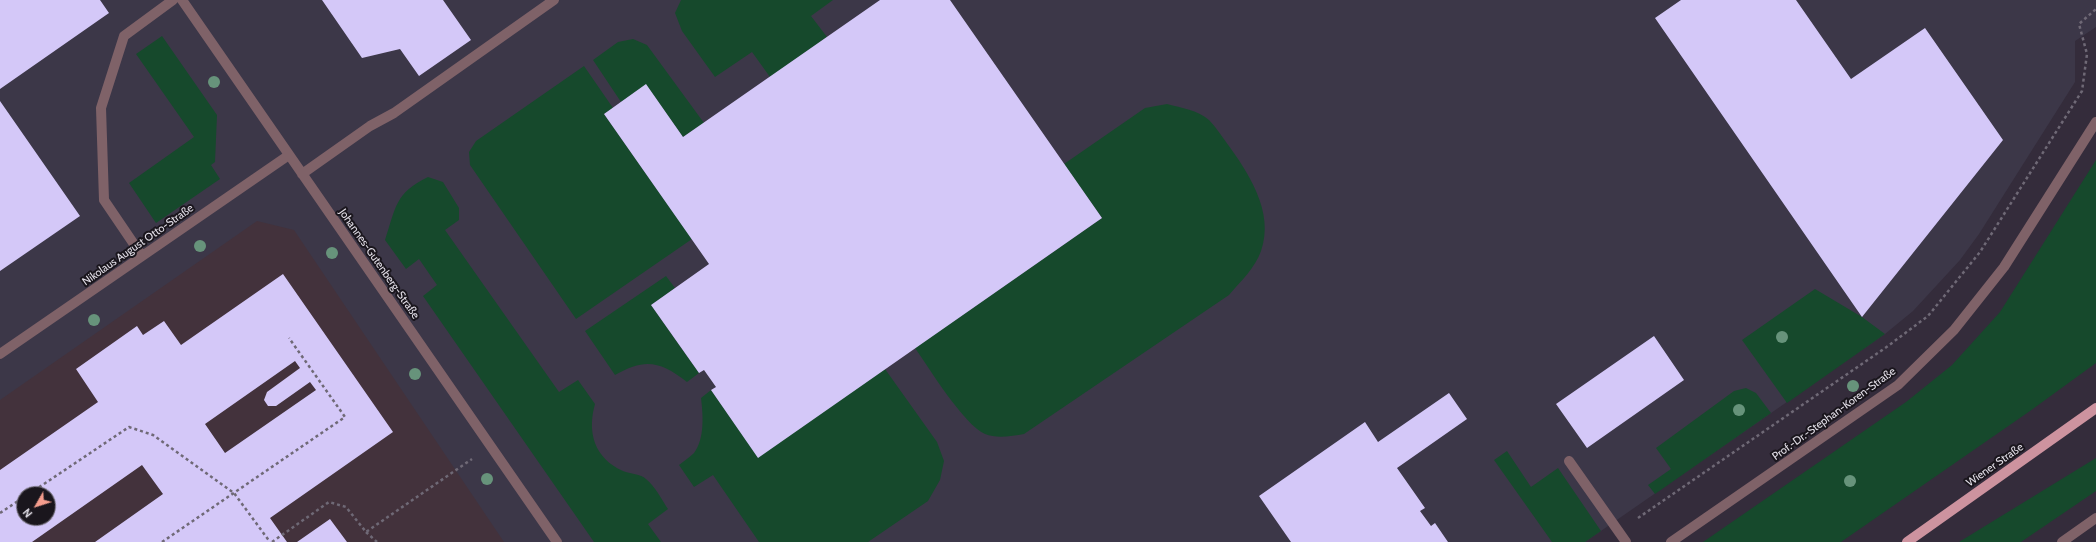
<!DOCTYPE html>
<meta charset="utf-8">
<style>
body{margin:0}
#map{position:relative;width:2096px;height:542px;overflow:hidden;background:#342c3b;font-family:Cabin,sans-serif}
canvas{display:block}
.north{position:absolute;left:16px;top:486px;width:40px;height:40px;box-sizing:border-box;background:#1a161d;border:1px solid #6b676f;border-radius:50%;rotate:231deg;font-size:11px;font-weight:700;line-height:16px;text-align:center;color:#e4e0e9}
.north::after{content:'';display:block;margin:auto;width:14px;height:18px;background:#f59d8e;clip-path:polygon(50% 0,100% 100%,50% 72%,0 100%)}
</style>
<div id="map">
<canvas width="2096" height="542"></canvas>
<div class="north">N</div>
</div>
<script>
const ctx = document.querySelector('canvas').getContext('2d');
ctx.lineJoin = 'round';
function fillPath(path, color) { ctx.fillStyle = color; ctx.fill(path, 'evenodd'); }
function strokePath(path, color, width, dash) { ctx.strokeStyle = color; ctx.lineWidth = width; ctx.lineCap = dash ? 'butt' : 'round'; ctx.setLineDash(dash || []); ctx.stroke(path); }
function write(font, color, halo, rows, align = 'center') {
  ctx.font = font + ' Cabin,sans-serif'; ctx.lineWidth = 4; ctx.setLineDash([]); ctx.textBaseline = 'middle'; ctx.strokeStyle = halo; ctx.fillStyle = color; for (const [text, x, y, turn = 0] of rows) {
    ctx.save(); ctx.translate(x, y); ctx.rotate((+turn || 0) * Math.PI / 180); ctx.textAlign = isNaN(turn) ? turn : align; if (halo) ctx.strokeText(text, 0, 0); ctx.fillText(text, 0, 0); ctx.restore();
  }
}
const industrial = new Path2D(`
 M0,0H2096V27L2075,41V82L1979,234L1960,260L1913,311L1885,334L1585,542H0ZM24,494H48V518H24Z`);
const education = new Path2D(`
 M257,221L294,230L504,542H0V400ZM24,494H48V518H24Z`);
const green = new Path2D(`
 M681,0H833L811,16L827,37L770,77L752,52L715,77L682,31L675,13Z
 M162,36L217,115L215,162L211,165L220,179L156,223L129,183L194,137L136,54Z
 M633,39L647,45L704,123L683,137L646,85L621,102L593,60L618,42Z
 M584,66L613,108L604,114L692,239L576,319L470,165L469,152L476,141Z
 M1167,104C1182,108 1197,110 1209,120C1215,126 1221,135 1226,142C1248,172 1275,212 1261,251C1255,268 1241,281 1229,295L1024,434C1012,436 997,439 985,434C964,425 929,368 915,348L1102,218L1064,164L1145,108Z
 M2096,160V363L2030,411L1841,542H1703L1906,402L1952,365L2000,312Z
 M428,177L443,182L459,208V220L445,230L559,392L578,380L595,404C587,432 594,458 623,471C630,474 641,474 646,479C655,486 662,500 668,509L648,524L661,542H594L423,296L437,285L419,259L406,269L385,240C396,207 395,193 428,177Z
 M666,276L675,288L651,305L699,373L687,382C660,361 645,358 615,375L585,331Z
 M1815,289L1862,317L1885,334L1787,403L1742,340Z
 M885,369L937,442L944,461L940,480L928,501L868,542H759L713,475L694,487L679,465C684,461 690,457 694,453C705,439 703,414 701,398L711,390L758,457Z
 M1746,388L1756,393L1771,413L1655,494L1648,485L1671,469L1656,448L1734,391Z
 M1507,451L1531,487L1558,468L1601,531L1585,542H1552L1494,460Z
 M2096,458V491L2021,542H1959Z`);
const building = new Path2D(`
 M0,0H100L109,13L0,89Z
 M322,0H443L471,40L419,76L400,49L362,58Z
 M880,0H950L1102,218L758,458L711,390L716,387L704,370L699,373L651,305L709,264L604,114L646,84L683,137Z
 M1681,0H1796L1851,79L1925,28L2003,140L1862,317L1655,18Z
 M0,101L80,216L0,271Z
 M283,274L393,432L270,518L287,542H95L163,494L142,465L32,542H0V470L98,402L76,369L137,326L143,335L164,321L181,345ZM295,361L300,368L267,392L264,400L268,406H276L310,382L316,390L225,453L205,424ZM24,494H48V518H24Z
 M1654,336L1684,380L1587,448L1556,404Z
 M1449,393L1467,419L1397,468L1425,508L1420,511L1431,526L1435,523L1448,542H1291L1259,496L1365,422L1378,442Z
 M330,519L347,542H297Z`);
const path = new Path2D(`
 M29,494L129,427L153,435L234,493L270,542
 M0,513L24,497
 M1638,518L1888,346L1928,316L1980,252L2082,91L2087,54L2079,24L2096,9
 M366,532L377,542
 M162,542L345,417L289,338
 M272,542L329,502L346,507L366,532L472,459`);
const minor = new Path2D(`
 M182,0L557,542
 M302,174L370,126L394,113L554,0
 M142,256L104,200L101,108L124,36L173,0
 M0,354L289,155
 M1569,461L1626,542
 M1671,542L1898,385L1954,330L2004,267L2096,122
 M2062,542L2096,518`);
const major = new Path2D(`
 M1907,542L2096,408`);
const trees = [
 [214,82],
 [200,246],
 [332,253],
 [94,320],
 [1782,337],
 [415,374],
 [1853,386],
 [1739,410],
 [487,479],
 [1850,481]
];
const streetNames = [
 ["Nikolaus August Otto-Straße",138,245,-35],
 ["Johannes-Gutenberg-Straße",379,264,55],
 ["Prof.-Dr.-Stephan-Koren-Straße",1834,414,-36],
 ["Wiener Straße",1995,465,-35]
];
fillPath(industrial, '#3c3748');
fillPath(education, '#43323c');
fillPath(green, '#16492c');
fillPath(building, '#d4c8f8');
strokePath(path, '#6f6976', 2.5, [3, 3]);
strokePath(minor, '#7f6268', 10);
strokePath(major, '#cd939f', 10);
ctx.fillStyle = '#67937b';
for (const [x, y] of trees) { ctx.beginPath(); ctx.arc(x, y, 6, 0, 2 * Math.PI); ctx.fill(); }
write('11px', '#e4e0e9', '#1a161d', streetNames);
</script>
